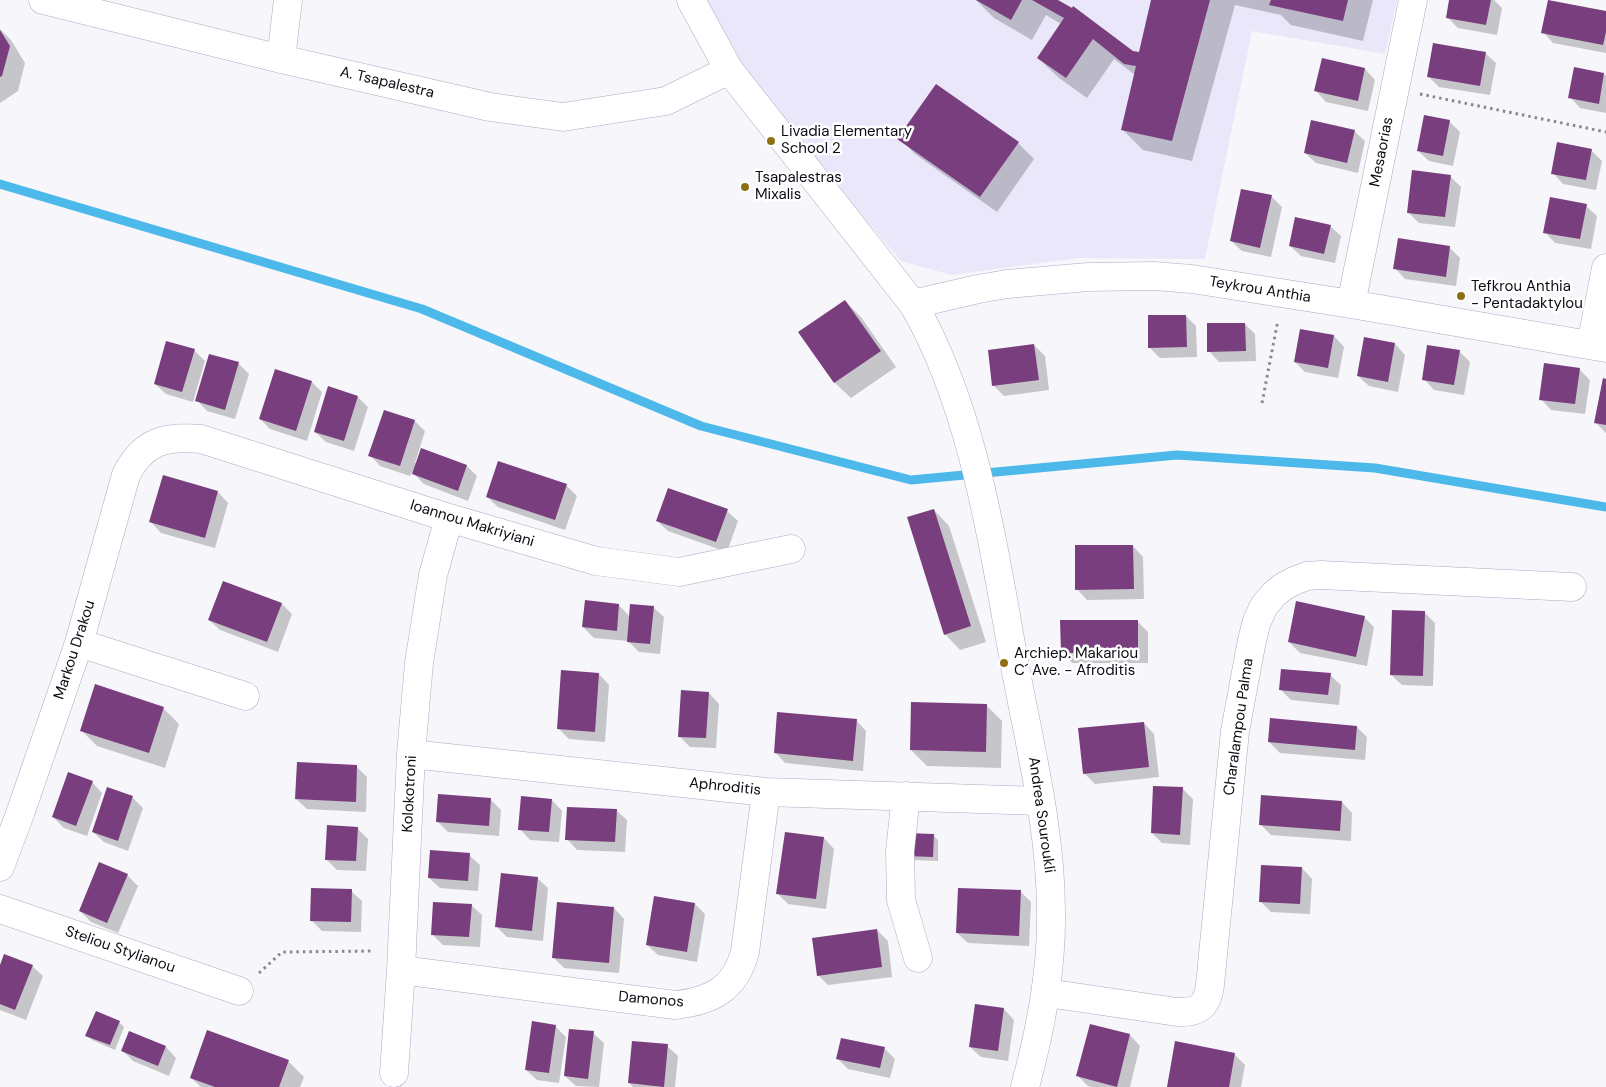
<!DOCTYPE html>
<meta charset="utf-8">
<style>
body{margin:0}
canvas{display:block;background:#f7f6fb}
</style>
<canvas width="1606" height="1087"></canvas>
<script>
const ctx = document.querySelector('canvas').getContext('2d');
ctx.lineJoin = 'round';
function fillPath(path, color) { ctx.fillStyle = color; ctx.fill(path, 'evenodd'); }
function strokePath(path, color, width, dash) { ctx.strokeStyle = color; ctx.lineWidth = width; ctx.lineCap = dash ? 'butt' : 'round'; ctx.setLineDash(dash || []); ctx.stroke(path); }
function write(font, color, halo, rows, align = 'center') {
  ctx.font = font + ' "DM Sans",sans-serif'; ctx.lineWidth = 5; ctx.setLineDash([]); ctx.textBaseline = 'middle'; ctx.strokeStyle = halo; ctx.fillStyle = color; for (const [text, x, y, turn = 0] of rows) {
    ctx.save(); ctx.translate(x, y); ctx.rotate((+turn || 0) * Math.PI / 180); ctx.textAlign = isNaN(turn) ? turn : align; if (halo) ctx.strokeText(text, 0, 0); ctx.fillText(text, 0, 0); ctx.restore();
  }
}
const built = new Path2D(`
 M706,0H1397L1385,54L1252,31L1205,259L1078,258L951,275L901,261L762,98Z`);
const shadow = new Path2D(`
 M976,0H1056L1132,52L1140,54L1152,0H1373L1363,41L1291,25L1281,15L1235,5L1192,161L1143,150L1122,129L1135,75L1114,59L1087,98L1059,78L1038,58L1061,24L1046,15L1032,40L994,18Z
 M1450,0H1494L1502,8L1497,35L1458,28L1447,17Z
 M1606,12V53L1553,43L1543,32Z
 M0,29L11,40L25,63L18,91L0,103Z
 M1485,53L1496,63L1490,95L1439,87L1429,77Z
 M1365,69L1375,80L1368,111L1326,102L1316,91Z
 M1604,74L1606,76V113L1580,108L1570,97Z
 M1449,121L1460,132L1453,166L1429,161L1418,151Z
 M1354,131L1365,141L1358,173L1316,163L1305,153Z
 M899,138L1018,143L1034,159L997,212L915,154Z
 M1591,150L1602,161L1596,190L1563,184L1553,173Z
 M1450,176L1461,187L1455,227L1419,223L1408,212Z
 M1271,196L1282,207L1271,257L1242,251L1231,241Z
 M1586,206L1597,216L1591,249L1555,243L1545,232Z
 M1330,226L1341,236L1335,263L1301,256L1290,246Z
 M1449,247L1460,258L1456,286L1405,279L1395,268Z
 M845,301L861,317L896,367L851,398L835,383L800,332Z
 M1186,316L1196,326L1197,357L1160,358L1149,347Z
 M1245,324L1255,334L1256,361L1219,362L1209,351Z
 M1301,330L1334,336L1344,347L1338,378L1305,372L1295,362Z
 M1395,344L1405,355L1398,392L1369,386L1358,376Z
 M1034,345L1045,356L1049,390L1004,396L993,385Z
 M194,350L205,361L193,402L166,394L155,384Z
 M1459,351L1470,362L1464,395L1434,390L1424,379Z
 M238,363L249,374L235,419L207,411L197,400Z
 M1579,369L1590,380L1585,414L1551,410L1541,399Z
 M275,370L312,382L322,392L307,441L270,429L260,419Z
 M1606,380V433L1595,422Z
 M358,397L368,407L354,451L326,442L315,432Z
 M415,421L425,431L415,463L467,466L477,476L468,501L424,484L412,472L410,476L380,466L370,455Z
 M566,485L577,496L565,530L498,507L487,497Z
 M218,492L228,503L215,548L161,533L151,522Z
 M934,510L949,526L986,642L960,650L945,634Z
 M727,511L738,521L727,552L668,531L657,521Z
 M1133,546L1143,557L1144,599L1087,600L1077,589Z
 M224,582L282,604L292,614L278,652L220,630L209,620Z
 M619,605L630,617L653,607L664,617L660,654L639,652L628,641L594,638L583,627Z
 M1424,612L1435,623L1433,686L1402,685L1391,675Z
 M1364,617L1374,627L1367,666L1300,653L1289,642Z
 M1137,621L1148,632V663H1072L1062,652Z
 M599,674L609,685L605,742L569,739L558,728Z
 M1330,675L1341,685L1339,705L1291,700L1280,689Z
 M709,693L719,704L716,748L690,747L679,736Z
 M986,705L1002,721L1001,768L927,766L911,750Z
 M163,708L179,724L165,768L97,746L81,730Z
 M856,720L866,731L863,771L785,763L775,752Z
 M1144,723L1154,734L1159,777L1095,784L1084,773Z
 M1357,727L1367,737L1365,760L1280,753L1269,742Z
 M357,767L367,777L366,812L307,809L296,799Z
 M92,782L102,793L87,836L64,828L53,817Z
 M1182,788L1193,799L1190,845L1162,843L1152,833Z
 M132,797L143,808L128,851L104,842L93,832Z
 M490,799L501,810L499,836L448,832L437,821Z
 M552,800L562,811L559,842L530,840L520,829Z
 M1342,802L1352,813L1351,841L1271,835L1260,824Z
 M616,810L627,820L625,852L577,850L567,839Z
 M357,828L368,839L366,871L337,870L326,859Z
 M786,833L824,838L834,849L826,909L788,904L777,893Z
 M933,835L938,840V861L911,860L906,855Z
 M469,855L480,865L478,891L440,888L429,878Z
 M100,864L127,875L138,886L118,933L91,922L80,911Z
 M1302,868L1312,879L1310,914L1271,912L1260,901Z
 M537,878L548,888L543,941L507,937L497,927Z
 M351,891L362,901L361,932L322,931L311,920Z
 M1021,892L1031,902L1029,946L968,943L957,933Z
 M695,904L705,914L697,962L658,955L647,945Z
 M471,905L482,915L480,947L443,945L432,934Z
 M614,908L624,919L619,973L564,968L553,957Z
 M877,930L888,941L892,977L828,985L818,975Z
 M32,966L43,976L26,1020L0,1010V968Z
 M1004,1009L1014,1020L1008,1061L981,1057L970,1047Z
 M119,1022L124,1027L115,1050L92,1040L87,1035Z
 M555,1026L566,1037L559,1083L537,1080L526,1070Z
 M1091,1026L1130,1035L1140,1046L1130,1087H1092L1088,1086L1078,1076Z
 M130,1033L166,1047L176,1058L169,1076L133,1061L123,1051Z
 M593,1033L604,1043L599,1087L576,1086L565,1076Z
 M667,1046L678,1056L675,1087H633L629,1083Z
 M884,1048L895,1059L890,1078L848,1069L838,1059Z
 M1234,1054L1245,1065L1241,1087H1168Z
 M288,1061L304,1077L300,1087H201L191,1078Z`);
const stream = new Path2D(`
 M0,184L422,309L701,426L911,480L1177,455L1375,468L1606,507`);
const building = new Path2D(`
 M976,0H1022L1011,20Z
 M1032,0H1058L1072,8L1073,6L1133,51L1139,52L1151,0H1210L1172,141L1121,130L1136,66L1124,64L1093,39L1066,78L1037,58L1064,18Z
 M1271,0H1348L1343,21L1269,5Z
 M1449,0H1491L1486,25L1446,18Z
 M1548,0L1606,11V32L1603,45L1541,33Z
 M0,30L10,46L2,76L0,77Z
 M1433,43L1486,52L1480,86L1427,77Z
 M1322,58L1365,68L1358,101L1314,91Z
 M1574,67L1604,73L1599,104L1568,98Z
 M936,84L1019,142L980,197L897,139Z
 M1424,115L1450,120L1443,156L1417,151Z
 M1311,120L1355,130L1347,163L1304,153Z
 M1557,142L1592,149L1586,180L1551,174Z
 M1412,170L1451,175L1445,217L1407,213Z
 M1241,189L1272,195L1260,248L1230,241Z
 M1550,197L1587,204L1580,239L1543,233Z
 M1295,217L1331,225L1324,254L1289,246Z
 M1398,238L1450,246L1446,277L1393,269Z
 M845,300L881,351L834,383L798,332Z
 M1148,315H1186L1187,347L1148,348Z
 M1207,323H1245L1246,351L1207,352Z
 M1300,329L1334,335L1328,368L1294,362Z
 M1364,337L1395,343L1388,382L1357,376Z
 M166,341L195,349L182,392L154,384Z
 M1034,344L1039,380L992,386L988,350Z
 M1427,345L1460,350L1454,385L1422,380Z
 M209,354L239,362L225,410L195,401Z
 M1544,363L1580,368L1575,404L1539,400Z
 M275,369L312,381L296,431L259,419Z
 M1603,378L1606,379V425L1594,423Z
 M328,386L358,396L344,441L314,432Z
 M384,410L415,420L400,466L368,456Z
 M421,448L467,465L458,491L412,474Z
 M498,461L567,484L555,520L486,497Z
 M163,475L218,491L205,538L149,522Z
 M668,488L728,509L716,542L656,521Z
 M934,509L971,626L944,635L907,517Z
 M1075,545H1133L1134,589L1075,590Z
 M223,581L282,603L267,642L208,620Z
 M585,600L619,604L617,631L582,627Z
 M1296,601L1365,616L1356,657L1288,642Z
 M630,604L654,606L650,644L627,642Z
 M1392,610L1425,611L1423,676L1390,675Z
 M1060,620H1138V652L1061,653Z
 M1281,669L1331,673L1328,695L1279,690Z
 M561,670L599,673L595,732L557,729Z
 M95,684L164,707L149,753L80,731Z
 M681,690L709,692L706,738L678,737Z
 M911,702L987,704L986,752L910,750Z
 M777,712L857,719L853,761L774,753Z
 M1270,718L1357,726L1355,750L1268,742Z
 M1144,722L1149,767L1083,774L1078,728Z
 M297,762L357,765L356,802L295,799Z
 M68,772L93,781L76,826L52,817Z
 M1153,786L1183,787L1180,835L1151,833Z
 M107,787L133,796L118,841L92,832Z
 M438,794L491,798L489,826L436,822Z
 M1261,795L1342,801L1340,831L1259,825Z
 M521,796L552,799L549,832L518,830Z
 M567,807L617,809L615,842L565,840Z
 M327,825L358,827L356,861L325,860Z
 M785,832L824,837L816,899L776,894Z
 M906,833L934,834L933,857L905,856Z
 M430,850L470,853L468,881L428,878Z
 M99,862L128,874L107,923L79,911Z
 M1261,865L1302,867L1300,904L1259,902Z
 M501,873L538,877L532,931L495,927Z
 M311,888L352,889L351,922L310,921Z
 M958,888L1021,890L1019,936L956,933Z
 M654,896L695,903L687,952L646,945Z
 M433,902L472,904L469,937L431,935Z
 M557,902L614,907L609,963L552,958Z
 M877,929L882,967L817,976L812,938Z
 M4,954L33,965L15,1010L0,1004V965Z
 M975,1004L1004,1008L998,1051L969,1047Z
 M96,1011L120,1021L110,1045L85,1036Z
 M532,1021L556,1025L549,1073L525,1070Z
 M1090,1024L1130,1034L1117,1087L1076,1076Z
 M569,1029L594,1031L588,1079L564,1076Z
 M207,1030L289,1060L279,1087H215L190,1078Z
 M129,1031L166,1046L158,1066L121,1051Z
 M841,1038L885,1047L880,1068L836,1059Z
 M632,1041L668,1044L664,1087L628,1083Z
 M1175,1041L1235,1053L1229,1087H1167Z`);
const path = new Path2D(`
 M1420,94L1606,132
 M1262,403L1278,320
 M259,973L282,952L374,951`);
const minor = new Path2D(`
 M43,0L281,59L490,107L563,117L666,101L729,70
 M281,59L288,0
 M913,304L978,289L1007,284L1088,277L1154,276L1192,279L1351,304L1606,348
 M1351,304L1413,0
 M1591,345L1606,268
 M79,643L245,696
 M411,754L766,792L1040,801
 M906,796L900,851L901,900L918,958
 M0,867L21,811L79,643L126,475C143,441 165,436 201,439L449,518L596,561L679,572L791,549
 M0,909L239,991
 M401,970L675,1005C712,1001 735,989 745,952L766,792
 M1047,993L1177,1012C1198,1013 1207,1007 1210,985L1235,731L1252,640L1257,621L1264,606L1274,594L1283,587L1294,581L1307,576L1321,575L1572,587
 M394,1073L401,970L411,754L419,663L433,575L449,518`);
const major = new Path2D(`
 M691,0L729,70L913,304C975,410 994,552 1016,672C1031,751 1051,831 1051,912C1052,972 1041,1029 1025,1087`);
const markers = [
 [771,141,5,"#8f6f13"],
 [745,187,5,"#8f6f13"],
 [1461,296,5,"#8f6f13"],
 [1004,663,5,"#8f6f13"]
];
const streetNames = [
 ["A. Tsapalestra",387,83,13],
 ["Mesaorias",1382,152,-79],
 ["Teykrou Anthia",1260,290,9],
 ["Ioannou Makriyiani",472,524,17],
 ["Markou Drakou",75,650,-72],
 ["Charalampou Palma",1239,727,-82],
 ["Aphroditis",725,787,6],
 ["Kolokotroni",410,794,-87],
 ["Andrea Souroukli",1041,815,82],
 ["Steliou Stylianou",120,950,19],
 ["Damonos",651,1000,5]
];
const poiNames = [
 ["Livadia Elementary",781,132],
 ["School 2",781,149],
 ["Tsapalestras",755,178],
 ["Mixalis",755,195],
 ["Tefkrou Anthia",1471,287],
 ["- Pentadaktylou",1471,304],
 ["Archiep. Makariou",1014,654],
 ["C´ Ave. - Afroditis",1014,671]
];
fillPath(built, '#eae7fa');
fillPath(shadow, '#0003');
strokePath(stream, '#4db8ea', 9);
fillPath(building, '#793e7e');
strokePath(minor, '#aeaac1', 29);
strokePath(major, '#aeaac1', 29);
strokePath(path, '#89888e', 3, [2.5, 4]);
strokePath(minor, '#fff', 28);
strokePath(major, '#fff', 28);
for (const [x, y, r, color] of markers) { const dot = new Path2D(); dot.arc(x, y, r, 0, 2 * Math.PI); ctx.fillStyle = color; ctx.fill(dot); strokePath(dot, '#fff', 2); }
write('15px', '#0d0b13', '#fff', streetNames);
write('15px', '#0d0b13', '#fff', poiNames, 'left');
</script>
